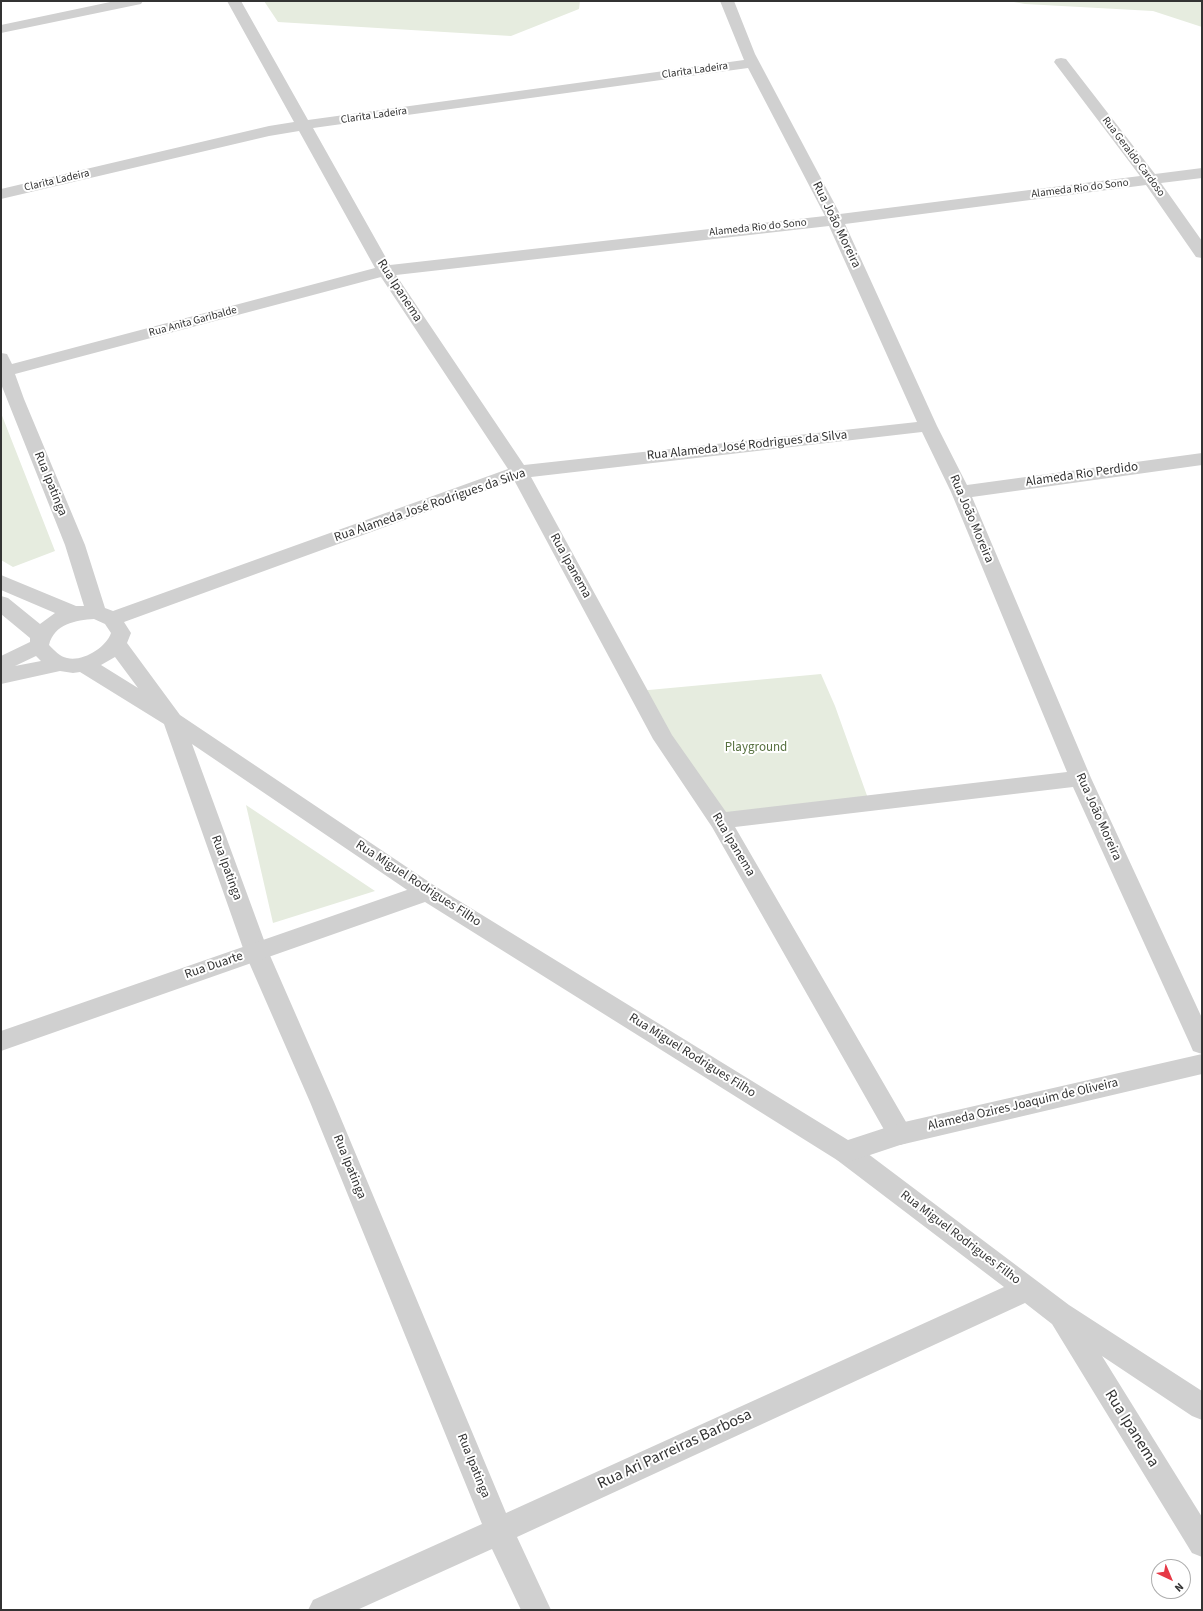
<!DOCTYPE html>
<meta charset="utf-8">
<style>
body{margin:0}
#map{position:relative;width:1203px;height:1611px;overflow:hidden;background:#fff;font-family:"Source Sans 3",sans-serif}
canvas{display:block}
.frame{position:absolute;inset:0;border:2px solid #333;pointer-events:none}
.north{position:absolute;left:1151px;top:1559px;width:40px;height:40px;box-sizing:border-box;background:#fff;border:1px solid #adadad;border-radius:50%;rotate:136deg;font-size:11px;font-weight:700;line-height:16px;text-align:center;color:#333}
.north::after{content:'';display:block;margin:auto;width:14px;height:18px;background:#e63946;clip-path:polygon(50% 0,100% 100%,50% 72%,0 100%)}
</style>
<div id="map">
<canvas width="1203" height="1611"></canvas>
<div class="frame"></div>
<div class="north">N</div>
</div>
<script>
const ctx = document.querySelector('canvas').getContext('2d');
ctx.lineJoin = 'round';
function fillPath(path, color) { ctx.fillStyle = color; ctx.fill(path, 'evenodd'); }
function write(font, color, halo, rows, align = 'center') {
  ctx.font = font + ' "Source Sans 3",sans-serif'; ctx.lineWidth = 4; ctx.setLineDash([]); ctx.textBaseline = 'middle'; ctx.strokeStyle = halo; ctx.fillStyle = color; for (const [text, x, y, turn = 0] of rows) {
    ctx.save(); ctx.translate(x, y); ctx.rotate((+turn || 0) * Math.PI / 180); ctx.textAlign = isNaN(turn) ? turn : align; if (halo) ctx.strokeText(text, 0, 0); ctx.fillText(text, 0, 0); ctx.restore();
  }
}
const green = new Path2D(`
 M264,1H580L579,9L511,36L278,22Z
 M1008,1H1202V27L1153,11L1025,4Z
 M1,413L55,551L13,567L1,560Z
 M821,674L835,706L870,804L720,821L638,691Z
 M246,805L375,891L273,923Z`);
const minor = new Path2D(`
 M115,1H143L141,4L136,5L1,33V25Z
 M227,1H241L308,120L744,60L720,1H734L755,54L840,214L1140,176L1054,62L1056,59L1061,58L1066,59L1155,174L1202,168V178L1161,183L1202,241V258L1196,257L1146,185L845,224L937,426L967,485L1202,453V465L972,497L1091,778L1202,1018V1054L1193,1051L1190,1044L1073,787L735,827L913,1134L909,1142L900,1145L891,1142L712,827L653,739L514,480L124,622L131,633L127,643L180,715L435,886L438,892L435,898L427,901L419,898L192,744L268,951L334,1102L506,1513L1004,1287L837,1160L833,1152L837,1144L846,1141L855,1144L1069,1305L1202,1391V1420L1192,1416L1102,1356L1202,1517V1557L1192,1553L1052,1324L1025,1303L517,1537L551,1610H521L492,1549L357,1610H308L313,1600L482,1524L310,1102L244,951L164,724L80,672L73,673L60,671L1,684V656L30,642V638L1,614V596L8,598L40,624L55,613L1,590V575L76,606H84L65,545L1,384V353L7,354L12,364L375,268L299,131L269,136L1,199V189L269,126L294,122ZM748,68L825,216L390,265L313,128ZM829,226L917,422L524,465L396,275ZM381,277L508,469L113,611L105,608L85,545L24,399L15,374ZM922,432L951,492L1067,772L726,812L672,735L531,477ZM94,619L105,624L111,633C106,648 82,662 67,658C60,657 54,650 49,645C54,624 76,620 94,619ZM36,656L41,661L15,666ZM115,657L138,688L101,665Z`);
const tertiary = new Path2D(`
 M427,883L435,886L848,1140L900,1123L1202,1054V1074L900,1145L846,1163L837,1160L425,902L1,1051V1031Z`);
const farStreetnames = [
 ["Clarita Ladeira",695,71,-8],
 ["Clarita Ladeira",374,116,-8],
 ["Rua Geraldo Cardoso",1133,157,53],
 ["Clarita Ladeira",57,181,-13],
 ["Alameda Rio do Sono",1080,189,-7],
 ["Alameda Rio do Sono",758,228,-6],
 ["Rua Anita Garibalde",193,322,-15]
];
const streetNames = [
 ["Rua João Moreira",836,225,64],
 ["Rua Ipanema",399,291,57],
 ["Rua Alameda José Rodrigues da Silva",747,446,-6],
 ["Alameda Rio Perdido",1082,475,-8],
 ["Rua Ipatinga",50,484,68],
 ["Rua Alameda José Rodrigues da Silva",430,506,-19],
 ["Rua João Moreira",971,519,67],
 ["Rua Ipanema",570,566,61],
 ["Rua João Moreira",1098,817,66],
 ["Rua Ipanema",733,845,59],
 ["Rua Ipatinga",226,868,70],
 ["Rua Miguel Rodrigues Filho",418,884,33],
 ["Rua Duarte",214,966,-19],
 ["Rua Miguel Rodrigues Filho",692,1056,32],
 ["Alameda Ozires Joaquim de Oliveira",1023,1105,-13],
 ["Rua Ipatinga",349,1167,68],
 ["Rua Miguel Rodrigues Filho",960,1238,37],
 ["Rua Ipatinga",473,1466,68]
];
const parkNames = [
 ["Playground",756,748]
];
const nearStreetnames = [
 ["Rua Ipanema",1131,1429,58],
 ["Rua Ari Parreiras Barbosa",675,1450,-25]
];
fillPath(green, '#e6ecdf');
fillPath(minor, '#d0d0d0');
fillPath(tertiary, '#d0d0d0');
write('11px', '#333', '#fff', farStreetnames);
write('13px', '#333', '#fff', streetNames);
write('13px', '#56703f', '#fff', parkNames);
write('16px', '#333', '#fff', nearStreetnames);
</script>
